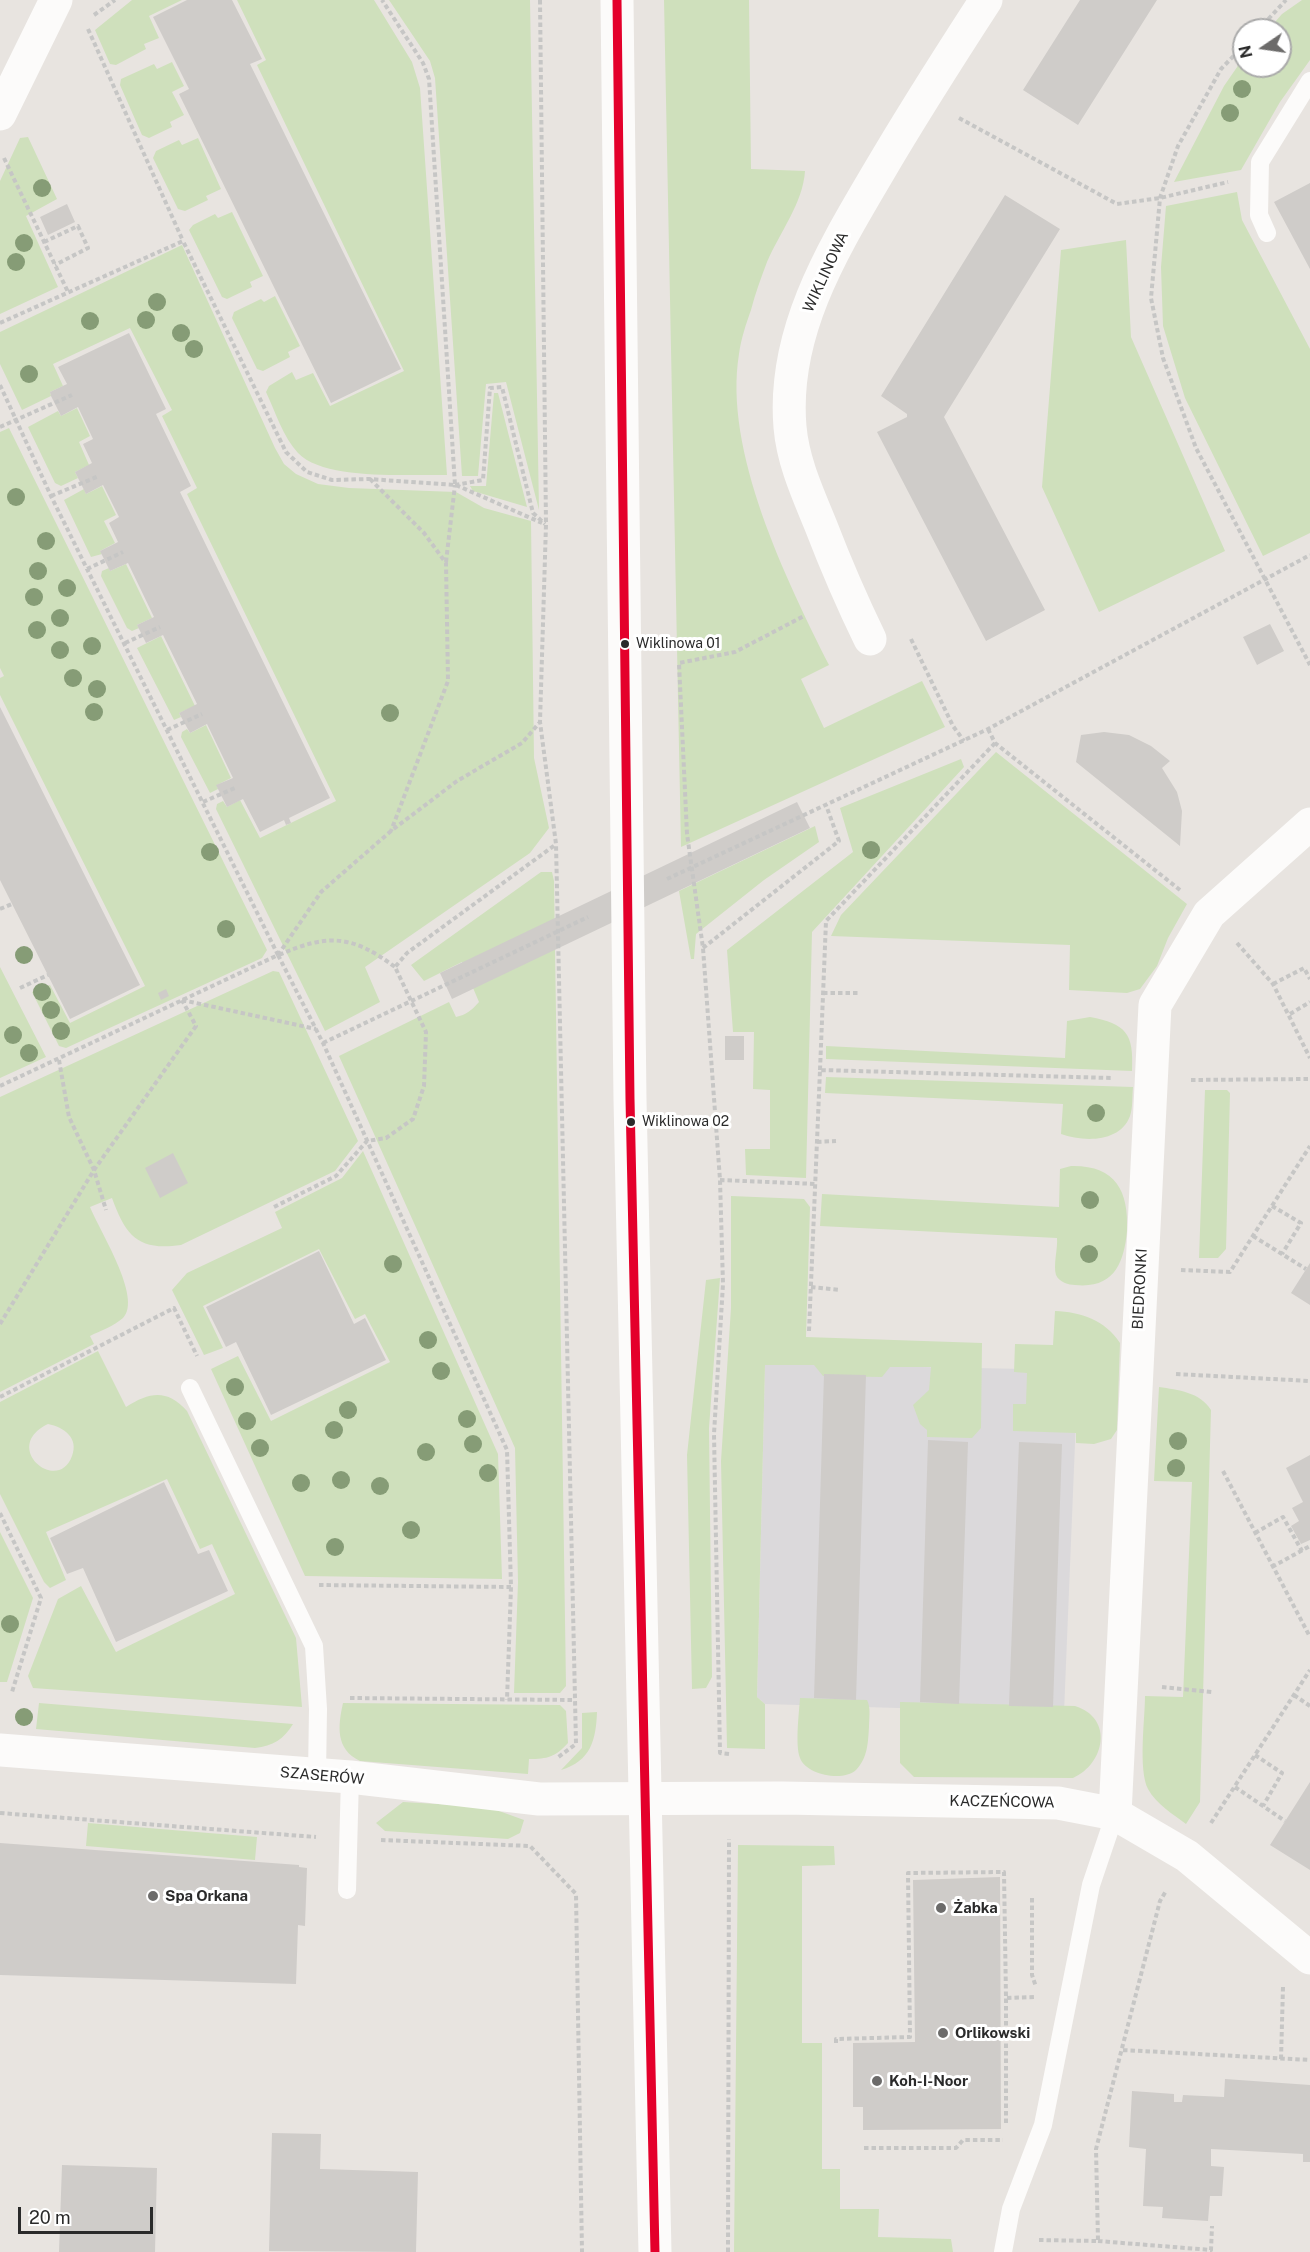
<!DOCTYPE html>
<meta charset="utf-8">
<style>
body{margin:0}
#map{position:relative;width:1310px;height:2252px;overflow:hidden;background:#e8e4e0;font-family:"Public Sans",sans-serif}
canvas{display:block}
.north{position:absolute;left:1232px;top:18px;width:60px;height:60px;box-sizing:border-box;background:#fff;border:2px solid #aaa;border-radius:50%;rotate:257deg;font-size:16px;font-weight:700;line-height:24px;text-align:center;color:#2a2a2a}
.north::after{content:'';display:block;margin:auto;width:21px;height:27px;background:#6c6b6a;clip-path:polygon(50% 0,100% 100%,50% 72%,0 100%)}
.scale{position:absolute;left:18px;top:2207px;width:135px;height:27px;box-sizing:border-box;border:3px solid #2a2a2a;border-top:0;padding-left:8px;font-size:18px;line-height:21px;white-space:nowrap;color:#2a2a2a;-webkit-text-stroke:4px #fff;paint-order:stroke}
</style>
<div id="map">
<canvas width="1310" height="2252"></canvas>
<div class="north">N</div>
<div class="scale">20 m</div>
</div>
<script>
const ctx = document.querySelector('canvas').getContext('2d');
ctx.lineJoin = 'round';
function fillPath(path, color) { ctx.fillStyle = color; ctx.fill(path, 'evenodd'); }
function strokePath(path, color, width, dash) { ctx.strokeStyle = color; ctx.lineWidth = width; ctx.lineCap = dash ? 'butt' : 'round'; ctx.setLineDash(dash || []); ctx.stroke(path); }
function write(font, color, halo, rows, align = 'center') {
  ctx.font = font + ' "Public Sans",sans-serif'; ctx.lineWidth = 6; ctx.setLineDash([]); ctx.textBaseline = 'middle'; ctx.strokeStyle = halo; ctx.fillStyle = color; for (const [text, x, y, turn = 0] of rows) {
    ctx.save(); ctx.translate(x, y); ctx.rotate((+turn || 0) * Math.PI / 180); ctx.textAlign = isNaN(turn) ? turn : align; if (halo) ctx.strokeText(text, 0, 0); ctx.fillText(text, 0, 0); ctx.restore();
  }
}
const industrial = new Path2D(`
 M765,1364L1078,1370L1064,1713L765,1704L757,1697Z`);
const green = new Path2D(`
 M132,0H182L149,16L159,38L144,44L146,49L116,65L110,64L95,30Z
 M237,0H374L412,62L420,88L447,475C409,474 325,481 298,453C283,437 275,411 266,392L269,386L292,372L296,380L313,373L330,406L404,371L257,65L266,60Z
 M389,0H530L539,510L506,382L486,384L478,476H462L435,78L430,61Z
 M664,0H749L751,169L805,171C803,203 780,232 767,262C761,278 755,294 751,310C746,324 741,339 739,354C723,451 786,579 829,665L801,679L824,728L922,681L945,727L681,847Z
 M1302,0H1310V60L1280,102L1241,170L1174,182L1224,86L1244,57V66H1280V30H1268L1282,14Z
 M172,62L184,86L172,92L184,115L170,122L172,127L149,138L142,135L120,85L121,79L154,64L157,69Z
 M28,137L57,199L26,216L58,287L0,314V181L20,138Z
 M198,138L221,189L206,196L208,200L185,211L178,209L153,158L156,151L179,140L182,145Z
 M1237,192L1242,220L1310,349V533L1263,556L1185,398L1163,326L1161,267L1166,206Z
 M232,212L263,276L250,282L252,287L227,299L222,297L189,230L193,225L215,214L218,218Z
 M1126,240L1131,337L1225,551L1099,612L1042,487L1061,250Z
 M182,245L275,448L284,464L296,474L318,484L349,488L456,492L484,508L531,521L534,758L549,828L530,853L365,967L380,1002L325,1031L216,809L217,804L223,801L227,807L240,800L260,838L336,801L187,494L197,488L162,416L172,410L130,328L53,364L63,386L50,392L51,396L22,410L0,364V332Z
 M275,296L300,346L288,352L290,357L263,371L257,369L232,318L234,312L261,299L264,302Z
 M494,393H498L527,507L473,491L470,486H486Z
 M77,408L90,436L79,442L89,465L75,472L78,478L61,486L55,483L28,427L58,411L61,416Z
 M9,428L267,950L262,958L66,1048L59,1046L32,992L50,985L70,1023L145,986L0,695V678L4,676L0,668V432Z
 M102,486L116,515L104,521L115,543L100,551L102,554L91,557L64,500L84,489L86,494Z
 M126,564L152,618L137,625L139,628L132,631L127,628L101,576L102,571L109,568L110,571Z
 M161,636L195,706L179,713L181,717L174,720L137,648Z
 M206,725L231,778L217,785L218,789L210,793L181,737L182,732L187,729L190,733Z
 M996,752L1187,904L1168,938L1157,966L1140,989L1127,993L1069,990L1070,945L831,936L841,915Z
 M961,759L964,767L812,932L806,1178L746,1175L745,1149H770V1090L753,1089L754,1032H733L727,950L853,852L840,808Z
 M815,826L819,842L764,880L696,934L694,959H691L679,891Z
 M541,872H552L554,881L566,1686L560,1693H514L518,1582L515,1448L339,1056L449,1002L456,1017C466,1015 472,1010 479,1002L462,962L424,981L411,965Z
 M0,967L46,1057L0,1078Z
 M273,971L279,972L358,1141L335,1171L181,1245C139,1251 126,1237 112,1198L90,1207C99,1230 143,1298 123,1318C114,1326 100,1331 90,1336L94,1344L0,1392V1097Z
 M1090,1017C1126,1024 1134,1033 1132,1071L826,1059V1046L1065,1058L1067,1021Z
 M826,1077L1133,1087C1132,1096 1133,1108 1130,1116C1120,1143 1083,1142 1061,1134L1063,1104L825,1093Z
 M1205,1090H1227L1230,1093L1226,1249L1218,1258H1199Z
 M363,1151L498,1454L502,1579L305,1576L211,1369L238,1356L271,1421L390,1362L365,1314L355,1319L319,1249L203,1306L223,1348L204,1355L172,1290L187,1273L282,1228L275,1212L342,1178Z
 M1071,1166C1115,1165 1129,1190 1127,1231C1124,1263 1114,1289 1075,1285C1069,1285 1059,1282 1056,1275C1053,1265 1058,1248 1057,1238L820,1226L822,1194L1059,1207L1060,1169Z
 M731,1196L804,1199L810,1207L806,1337L982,1343L981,1428L972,1438L927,1437V1430L920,1424L913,1405L929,1390L931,1367H890L882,1377L823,1376L814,1365H765L757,1697L765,1704V1749L727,1748L721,1461L731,1308Z
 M720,1278L709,1428L712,1677L706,1688L692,1689L687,1455L706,1280Z
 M1055,1311C1081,1312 1105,1320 1120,1343L1117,1430L1111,1439L1094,1444L1076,1443V1433L1013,1431V1404H1026L1027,1373L1014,1372L1015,1344L1053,1345Z
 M98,1351L126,1407C150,1392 167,1389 187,1411L296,1638L302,1707L33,1688L28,1676L58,1599L81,1586L116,1652L235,1594L212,1544L200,1549L167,1479L46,1532L66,1580L50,1588L44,1582L0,1494V1402ZM48,1424C64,1427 79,1438 72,1456C58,1495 0,1447 48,1424Z
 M1159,1387C1178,1390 1200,1392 1211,1410L1200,1802L1186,1824C1174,1815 1156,1804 1148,1789C1138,1769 1145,1719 1145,1696L1183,1697L1192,1482L1154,1481Z
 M0,1532L33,1598L7,1682H0Z
 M800,1698L867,1700C871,1708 869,1717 869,1727C868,1742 868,1758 856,1770C843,1782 806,1775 800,1758C795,1745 799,1713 800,1698Z
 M900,1702L1075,1706C1114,1718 1105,1764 1073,1778L914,1777L900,1763Z
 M39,1703L293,1724C284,1739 273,1746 255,1748L36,1729Z
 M343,1703L560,1705L566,1711L568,1743C555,1757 548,1759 529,1759L528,1774L360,1761C335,1749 338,1726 343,1703Z
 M597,1712C596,1740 591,1761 561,1770L582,1748V1713Z
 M403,1802L488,1807L524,1820L520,1833L508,1839L385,1831L376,1823Z
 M88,1823L257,1837L255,1860L86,1846Z
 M738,1845L834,1846L835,1865L802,1866V2043H822V2169H840V2209H879L878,2237L951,2239L953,2252H734Z`);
const building = new Path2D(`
 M187,0H232L262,59L250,64L401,369L331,403L179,94L189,89L153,17Z
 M1080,0H1157L1078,125L1023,90Z
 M1310,183V269L1274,202Z
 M1005,195L1060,229L944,417L1045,610L986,641L877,432L907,417V414L881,396Z
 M67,204L75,222L48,235L40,217Z
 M129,333L166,409L156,414L191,486L180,492L330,798L289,818L291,823L286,825L284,820L260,832L243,799L227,807L216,785L233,778L207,724L190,733L179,713L197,704L163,635L146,643L137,625L154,617L128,563L110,571L100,551L118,542L109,523L119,517L103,485L86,494L75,472L92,463L83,444L93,439L78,407L61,416L51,396L50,392L67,384L58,367Z
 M1270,624L1284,651L1257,665L1243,637Z
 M0,707L140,985L70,1019L0,880Z
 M1104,732L1129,735L1151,746L1170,761L1162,768L1177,792L1182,811L1180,846L1076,762L1081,735Z
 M797,802L810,828L452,999L440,973Z
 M166,989L169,996L161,1000L158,993Z
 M725,1036H744V1060H725Z
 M173,1153L188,1183L160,1198L145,1168Z
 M319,1251L354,1324L365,1318L386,1360L271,1415L236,1342L226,1347L206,1307Z
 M1310,1263V1305L1291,1293Z
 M824,1374L866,1375L856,1700L814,1698Z
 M928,1440L968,1442L959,1704L920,1702Z
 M1019,1442L1062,1444L1053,1707L1009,1706Z
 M1310,1455V1540L1301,1544L1291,1526L1299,1521L1292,1508L1303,1502L1286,1468Z
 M164,1482L198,1554L209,1550L228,1591L116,1642L83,1568L67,1574L50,1538Z
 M1310,1782V1870L1270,1845Z
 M0,1843L299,1865V1867L307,1868L305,1926L298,1925L296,1984L0,1975Z
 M1000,1877L1001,2129L863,2130V2107H853V2043L915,2042L913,1880Z
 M1225,2079L1310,2085V2162H1303V2154L1211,2149V2166L1224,2167L1222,2196H1210L1208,2221L1162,2218L1163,2207L1143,2206L1146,2149L1129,2147L1132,2091L1174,2094V2102H1182L1183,2095L1224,2097Z
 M272,2133L321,2134L320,2169L418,2172L416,2252L269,2251Z
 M62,2165L157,2168L155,2252H59Z`);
const path = new Path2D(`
 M540,0L546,524L540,722L556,844L576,1744L557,1758
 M94,15L115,0
 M88,29L183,241
 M1258,30L1286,0
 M1244,45L1221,69L1178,146L1160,198L1151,298L1163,358L1196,448L1310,665
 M959,118L1117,204L1160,198L1228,182
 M4,158L68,292
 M44,242L78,226L88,248L55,265
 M0,323L183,241L286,452L307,472L332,480L369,479L455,485L429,79L423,63L382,0
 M0,385L51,496L278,955
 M0,427L72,395
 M370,479L424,533L446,563L448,681L391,831
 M455,485L483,480L490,388L502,387L533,513L545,524
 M456,485L542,523
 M51,496L99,476
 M446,562L455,485
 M87,569L123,552
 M911,639L953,726L964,741
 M125,643L160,627
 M988,729L995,743L1180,890
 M167,730L202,714
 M203,802L237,787
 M667,879L988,729L1310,555
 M0,909L12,904
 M1237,943L1273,984L1310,1058
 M703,948L839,841L826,805
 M278,955L321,892L391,831L457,781L522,743L540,722
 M279,955C327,934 351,934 395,967
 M1273,984L1304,968L1310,979
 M20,988L48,975
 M823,993H860
 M182,1000L316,1029
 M1290,1014L1310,1002
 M323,1043L588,917
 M59,1060L69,1117L94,1170L106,1210
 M820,1070L826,921L995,743
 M1191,1080L1310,1079
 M0,1086L278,955L323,1043L507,1450L511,1587L507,1700
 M817,1142L836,1141
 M720,1180L816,1184
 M1272,1206L1301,1223L1282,1254
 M274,1207L336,1176L367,1141L386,1138L413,1119L424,1086L426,1032L395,967L407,953L555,845
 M1253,1236L1306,1269
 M1181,1270L1230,1272L1310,1146
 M811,1287L840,1290
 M0,1324L94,1170L196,1026L182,1000
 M809,1331L820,1070L1111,1078
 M1176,1374L1310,1381
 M0,1397L174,1308L197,1356
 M1223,1471L1310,1637
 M0,1513L41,1598L12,1692
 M1255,1533L1283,1517L1302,1551
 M1272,1567L1310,1546
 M319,1585L511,1587
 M1162,1687L1212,1692
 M1294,1695L1310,1706
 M350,1698L574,1700
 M729,1754L720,1753L714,1434L723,1284L720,1180L703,948L687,834L679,663L735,652L804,616
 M1255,1755L1282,1773L1263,1806
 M1235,1787L1285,1821
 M0,1813L316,1837
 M1211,1823L1310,1670
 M381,1840L530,1846L576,1894L582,2252
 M1032,1898V1975L1036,1987
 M836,2043V2039L910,2037L908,1873L1004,1872L1006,1998L1034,1997
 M1123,2050L1310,2060
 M1281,2059L1283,1987
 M1006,2123V1998
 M864,2148H956L963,2140H1003
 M1039,2240L1098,2241L1096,2149L1160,1901L1166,1891
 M1098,2241L1211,2250L1212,2226
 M728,2252L729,1839`);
const service = new Path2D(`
 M1267,233L1259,215L1260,162L1310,81
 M190,1388L314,1646L318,1709L317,1775
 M347,1890L350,1777
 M1003,2252L1011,2209L1043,2125L1091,1885L1115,1814`);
const minor = new Path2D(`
 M0,114L56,0
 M870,639C852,602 836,565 821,526C808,494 793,462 790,427C782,333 832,251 878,173C912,115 949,57 986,0
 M0,1750L350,1777L539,1799L782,1798L1058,1803L1115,1814L1187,1856L1310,1958
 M1115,1814L1155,1005L1209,914L1310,824`);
const tertiary = new Path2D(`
 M617,0L630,1099L655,2252`);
const bus1 = new Path2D(`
 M617,0L630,1099L655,2252`);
const trees = [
 [1242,89],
 [1230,113],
 [42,188],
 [24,243],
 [16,262],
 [157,302],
 [146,320],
 [90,321],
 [181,333],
 [194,349],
 [29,374],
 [16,497],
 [46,541],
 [38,571],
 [67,588],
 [34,597],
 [60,618],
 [37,630],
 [92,646],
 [60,650],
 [73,678],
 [97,689],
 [94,712],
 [390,713],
 [871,850],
 [210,852],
 [226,929],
 [24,955],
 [42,992],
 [51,1010],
 [61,1031],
 [13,1035],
 [29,1053],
 [1096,1113],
 [1090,1200],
 [1089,1254],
 [393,1264],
 [428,1340],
 [441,1371],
 [235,1387],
 [348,1410],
 [467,1419],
 [247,1421],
 [334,1430],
 [1178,1441],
 [473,1444],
 [260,1448],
 [426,1452],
 [1176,1468],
 [488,1473],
 [341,1480],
 [301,1483],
 [380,1486],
 [411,1530],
 [335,1547],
 [10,1624],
 [24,1717]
];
const markers = [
 [625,644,5,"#2a2a2a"],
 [631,1122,5,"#2a2a2a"],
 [153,1896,6,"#6c6b6a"],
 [941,1908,6,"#6c6b6a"],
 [943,2033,6,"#6c6b6a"],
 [877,2081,6,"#6c6b6a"]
];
const busNames = [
 ["Wiklinowa 01",636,644],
 ["Wiklinowa 02",642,1122]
];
const streetNames = [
 ["WIKLINOWA",826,272,-65],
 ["BIEDRONKI",1140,1289,-87],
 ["SZASERÓW",322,1776,5],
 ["KACZEŃCOWA",1002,1802,1]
];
const poiNames = [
 ["Spa Orkana",165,1896],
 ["Żabka",953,1908],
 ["Orlikowski",955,2033],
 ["Koh-I-Noor",889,2081]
];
fillPath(industrial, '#dbd9db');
fillPath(green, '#cfe0bc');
fillPath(building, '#cfccc9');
strokePath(path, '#c6c6c5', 4, [4.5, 3]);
strokePath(service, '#fcfbfa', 18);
strokePath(minor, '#fcfbfa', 33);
strokePath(tertiary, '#fcfbfa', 33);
strokePath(bus1, '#e4002b', 9);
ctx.fillStyle = '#869c76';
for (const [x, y] of trees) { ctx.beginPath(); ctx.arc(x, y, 9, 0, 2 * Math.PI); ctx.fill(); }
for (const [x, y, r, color] of markers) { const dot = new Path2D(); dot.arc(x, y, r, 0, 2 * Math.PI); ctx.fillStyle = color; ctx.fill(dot); strokePath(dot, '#fff', 2); }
write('14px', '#2a2a2a', '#fff', busNames, 'left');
write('15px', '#2a2a2a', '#fff', streetNames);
write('bold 15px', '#2a2a2a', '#fff', poiNames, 'left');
</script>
